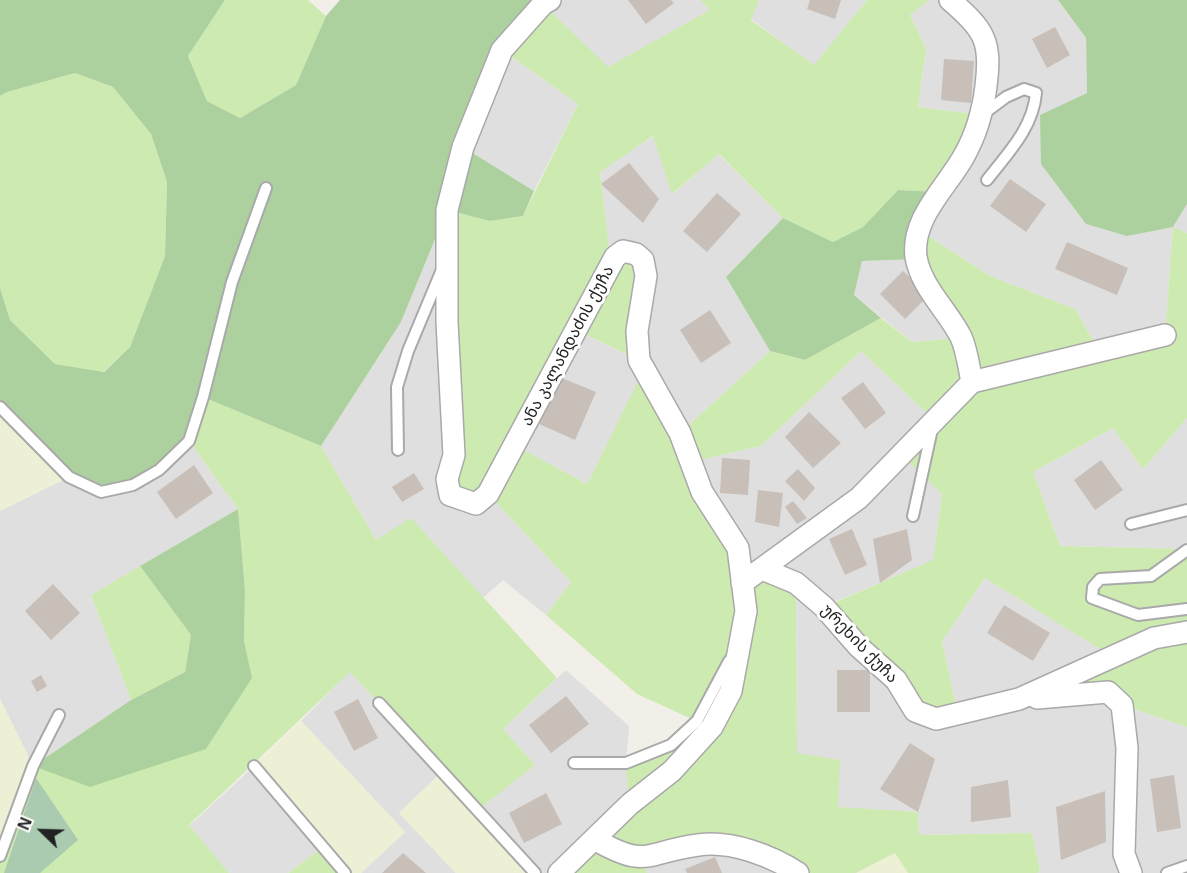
<!DOCTYPE html>
<meta charset="utf-8">
<style>
body{margin:0}
#map{position:relative;width:1187px;height:873px;overflow:hidden;background:#f2efe9;font-family:Helvetica,sans-serif}
canvas{display:block}
.north{position:absolute;left:12px;top:801px;width:60px;height:60px;-webkit-text-stroke:4px #fff;paint-order:stroke;rotate:293deg;font-size:16px;font-weight:700;line-height:24px;text-align:center;color:#222}
.north::after{content:'';display:block;margin:auto;width:21px;height:27px;background:#222;clip-path:polygon(50% 0,100% 100%,50% 72%,0 100%)}
</style>
<div id="map">
<canvas width="1187" height="873"></canvas>
<div class="north">N</div>
</div>
<script>
const ctx = document.querySelector('canvas').getContext('2d');
ctx.lineJoin = 'round';
function fillPath(path, color) { ctx.fillStyle = color; ctx.fill(path, 'evenodd'); }
function strokePath(path, color, width, dash) { ctx.strokeStyle = color; ctx.lineWidth = width; ctx.lineCap = dash ? 'butt' : 'round'; ctx.setLineDash(dash || []); ctx.stroke(path); }
function write(font, color, halo, rows, align = 'center') {
  ctx.font = font + ' Helvetica,"Noto Sans Georgian",sans-serif'; ctx.lineWidth = 6; ctx.setLineDash([]); ctx.textBaseline = 'middle'; ctx.strokeStyle = halo; ctx.fillStyle = color; for (const [text, x, y, turn = 0] of rows) {
    ctx.save(); ctx.translate(x, y); ctx.rotate((+turn || 0) * Math.PI / 180); ctx.textAlign = isNaN(turn) ? turn : align; if (halo) ctx.strokeText(text, 0, 0); ctx.fillText(text, 0, 0); ctx.restore();
  }
}
const residential = new Path2D(`
 M550,0H700L711,10L607,68L543,4Z
 M759,0H867L814,66L751,19Z
 M929,0H1058L1086,38L1087,93L1040,115L1173,227L1187,204V233L1173,228L1165,335L1098,349L1075,309L990,276L919,230L982,115L918,107L926,49L910,15Z
 M502,50L578,104L534,191L463,147Z
 M654,136L673,194L718,154L783,218L726,277L770,351L680,433L644,370L587,484L515,446L578,331L638,360L611,267L600,171Z
 M447,210L488,494L571,582L546,615L503,580L483,598L450,563L376,540L321,446L401,322Z
 M917,259L961,338L912,342L854,295L862,261Z
 M861,351L934,420L942,494L933,561L824,606L958,714L942,641L985,578L1114,657L1108,692L1122,705L1187,727V866L1167,873H1037L1040,871L1032,833L919,835L918,812L837,808L797,754L796,583H742L691,462L761,446Z
 M1187,418V549L1060,546L1033,472L1113,428L1143,469Z
 M189,441L238,509L91,595L131,700L33,766L0,699V511L69,477Z
 M566,670L629,726L626,763L630,804L559,873H535L478,810L534,765L503,729Z
 M350,671L442,772L399,813L456,873H361L405,832L301,721Z
 M254,766L323,847L288,873H229L189,826Z
 M700,844L798,873H647L643,859Z`);
const farmland = new Path2D(`
 M0,407L69,477L0,511Z
 M0,699L33,766L0,856Z
 M301,721L405,832L361,873H345L254,766Z
 M442,772L535,873H456L399,813Z
 M895,853L908,873H856Z`);
const grass = new Path2D(`
 M225,0H308L326,16L296,85L240,118L207,101L188,56Z
 M700,0H759L751,20L814,65L867,0H929L910,15L926,49L918,107L982,115L938,192L898,190L863,227L833,242L783,218L719,154L672,194L653,136L600,172L611,265L636,254L639,360L578,331L516,446L587,484L644,369L680,433L770,351L805,360L881,318L912,342L961,338L929,287L919,230L990,276L1075,309L1098,349L1165,335L1173,227L1187,233V418L1143,469L1113,428L1033,472L1060,546L1187,549V727L1122,705L1108,692L1019,699L1113,657L985,578L942,641L958,714L936,719L824,607L933,560L942,494L901,454L934,420L861,351L761,446L691,462L742,583L762,569L796,583L797,753L840,760L838,807L918,812L919,835L1032,833L1040,871L1037,873H908L895,853L856,873H798L752,850L643,859L647,873H559L629,804L626,763L671,745L696,721L637,694L546,615L571,582L488,494L450,495L447,210L490,221L523,216L578,104L502,50L543,4L608,67L710,10Z
 M75,73L113,87L151,134L167,182L165,256L130,347L103,372L55,364L10,320L0,288V96L7,92Z
 M203,397L321,446L376,540L411,518L557,678L503,729L535,765L478,810L350,672L189,825L229,873H0V856L33,766L206,749L251,678L244,641L245,590L238,509L189,441Z
 M140,566L191,635L185,672L131,700L91,595Z
 M323,847L345,873H288Z`);
const forest = new Path2D(`
 M0,0H225L188,56L207,101L240,118L296,85L326,16L340,0H550L502,50L463,147L534,191L523,216L490,221L447,210L401,322L321,446L203,397L189,441L159,470L101,492L69,477L0,407V288L10,320L55,364L104,372L130,347L165,256L167,182L151,134L113,87L75,73L7,92L0,96Z
 M1058,0H1187V204L1173,227L1127,236L1086,224L1041,164L1040,115L1087,93L1086,38Z
 M898,190L938,192L917,259L862,261L854,295L881,318L805,360L770,351L726,277L783,218L833,242L863,227Z
 M238,509L245,590L244,641L252,678L206,749L90,787L33,766L131,700L185,672L191,635L140,566Z`);
const cemetery = new Path2D(`
 M36,778L78,840L40,873H4Z`);
const building = new Path2D(`
 M628,0H671L674,3L646,24Z
 M810,0H841L835,19L807,9Z
 M1055,27L1070,55L1047,68L1032,39Z
 M944,59L974,61L971,103L941,100Z
 M629,163L659,199L643,223L601,184Z
 M1010,179L1046,204L1026,232L990,206Z
 M717,193L741,214L707,252L683,231Z
 M1067,242L1128,268L1117,295L1055,269Z
 M903,271L929,295L905,319L880,294Z
 M710,310L731,343L701,363L680,330Z
 M557,376L596,392L575,440L537,423Z
 M863,382L886,413L865,429L841,398Z
 M809,412L841,443L813,468L785,437Z
 M722,458L750,460L748,495L720,493Z
 M1101,460L1123,490L1095,510L1074,480Z
 M194,465L213,493L176,519L157,492Z
 M798,469L815,488L804,501L785,481Z
 M414,473L424,489L402,502L392,487Z
 M758,490L783,493L779,527L755,522Z
 M793,501L807,518L797,524L785,507Z
 M852,529L867,565L845,575L829,539Z
 M907,529L912,560L880,583L873,539Z
 M53,584L80,613L51,640L25,611Z
 M1004,605L1050,633L1033,661L987,633Z
 M837,670H870V712H837Z
 M41,675L47,686L37,692L31,681Z
 M566,696L589,724L551,753L529,725Z
 M358,699L378,738L354,751L334,712Z
 M910,743L935,759L918,812L880,789Z
 M1174,775L1181,828L1157,832L1150,779Z
 M1008,780L1011,817L971,822V787Z
 M1105,791L1106,842L1061,860L1056,807Z
 M546,793L562,824L524,843L509,813Z
 M403,853L426,873H382Z
 M715,857L722,873H687L685,869Z`);
const lane = new Path2D(`
 M982,115L1006,97L1024,89L1036,93C1033,128 1008,153 987,180
 M0,407L69,477L101,492L133,485L159,470L189,441L203,397L232,282L266,188
 M398,450L397,387L408,351L441,272
 M913,516L932,429
 M1131,524L1187,510
 M1187,550L1151,576L1100,579L1093,587L1092,598L1138,615L1187,609
 M379,703L535,873
 M574,763H626L671,745L697,721L729,661
 M254,766L345,873
 M0,856L33,766L59,715
 M1167,873L1187,866`);
const street = new Path2D(`
 M550,0L543,4L502,50L463,147L447,210V322L454,455L447,479L450,495L476,504L488,494L615,257L623,251L636,254L643,260L646,276L637,331L639,360L680,433L702,492L738,548L746,611L731,691L712,727L672,771L630,804L559,873
 M950,0C984,30 992,40 986,86C983,111 977,133 964,156C947,187 911,218 916,257C921,287 948,311 961,337C967,350 969,368 972,382
 M762,569L796,583L824,607L859,647L896,680L915,711L936,719L1019,699L1154,638L1187,632
 M742,583L859,498L972,382L1165,335
 M1037,698L1108,692L1122,705L1127,748L1124,854L1131,873
 M594,839C648,870 645,852 698,845C731,840 772,856 798,873`);
const streetNames = [
 ["ანა კალანდაძის ქუჩა",568,346,-62],
 ["ურეხის ქუჩა",859,644,46]
];
fillPath(residential, '#e0dfdf');
fillPath(farmland, '#eef0d5');
fillPath(grass, '#cdebb0');
fillPath(forest, '#add19e');
fillPath(cemetery, '#aacbaf');
fillPath(building, '#c7bfb8');
strokePath(lane, '#a9a9a9', 14);
strokePath(street, '#a9a9a9', 24);
strokePath(lane, '#fff', 10);
strokePath(street, '#fff', 21);
write('16px', '#222', '#fff', streetNames);
</script>
